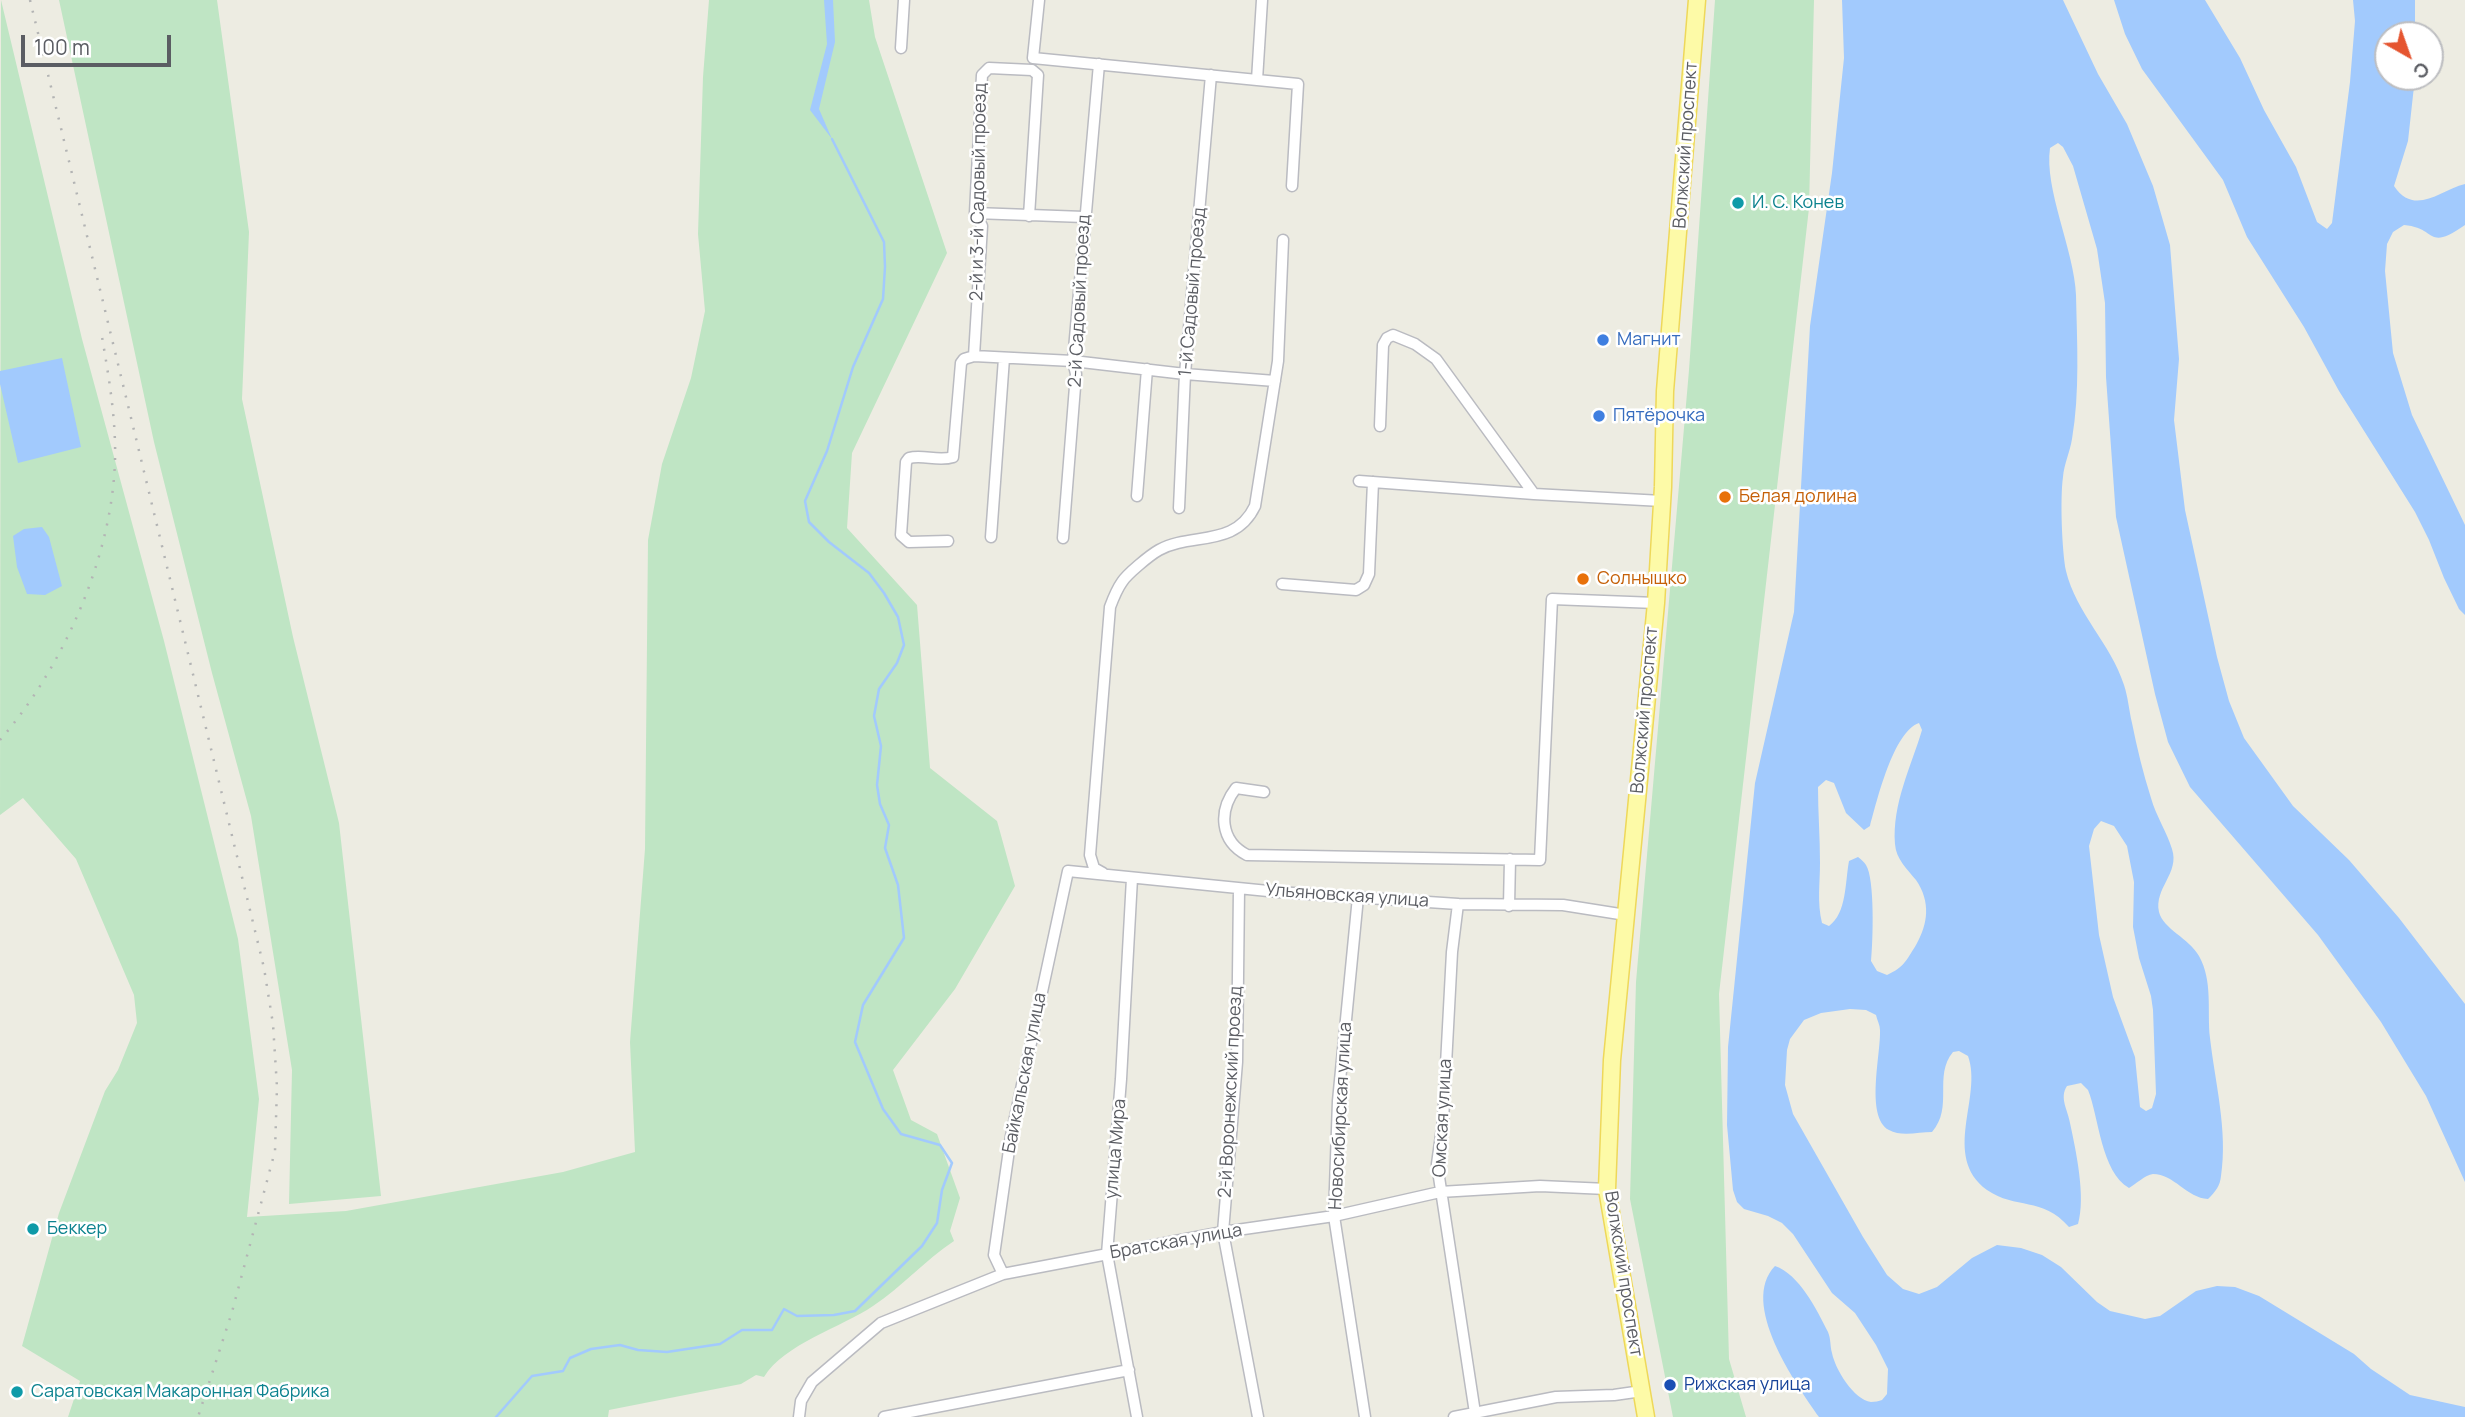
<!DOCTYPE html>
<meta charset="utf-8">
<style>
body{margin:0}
#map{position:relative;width:2465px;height:1417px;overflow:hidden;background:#edece2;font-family:Manrope,sans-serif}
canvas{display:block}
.north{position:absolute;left:2374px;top:21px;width:70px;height:70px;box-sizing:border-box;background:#fff;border:2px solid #bdbec1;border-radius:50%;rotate:140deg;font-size:19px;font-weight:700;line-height:28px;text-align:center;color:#5b5d63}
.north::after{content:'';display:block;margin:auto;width:24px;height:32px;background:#e55530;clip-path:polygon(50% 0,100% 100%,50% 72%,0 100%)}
.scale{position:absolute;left:21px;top:35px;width:150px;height:32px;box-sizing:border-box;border:4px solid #5b5d63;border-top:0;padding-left:9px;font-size:21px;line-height:24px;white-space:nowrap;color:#5b5d63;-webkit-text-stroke:5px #fff;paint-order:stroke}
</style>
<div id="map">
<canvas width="2465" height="1417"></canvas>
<div class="north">С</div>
<div class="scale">100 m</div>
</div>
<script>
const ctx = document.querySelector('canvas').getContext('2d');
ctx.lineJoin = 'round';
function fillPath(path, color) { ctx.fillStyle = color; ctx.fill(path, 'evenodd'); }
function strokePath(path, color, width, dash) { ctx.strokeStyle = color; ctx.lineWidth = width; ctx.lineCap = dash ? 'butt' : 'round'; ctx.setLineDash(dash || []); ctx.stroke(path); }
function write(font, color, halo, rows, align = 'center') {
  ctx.font = font + ' Manrope,sans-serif'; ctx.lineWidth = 5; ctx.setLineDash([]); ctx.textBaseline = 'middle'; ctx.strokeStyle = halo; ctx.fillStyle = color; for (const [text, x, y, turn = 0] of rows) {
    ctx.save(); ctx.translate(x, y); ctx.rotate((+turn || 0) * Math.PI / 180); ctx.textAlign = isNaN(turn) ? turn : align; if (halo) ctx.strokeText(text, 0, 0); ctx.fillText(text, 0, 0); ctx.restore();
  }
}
const green = new Path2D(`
 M1,0L82,339L164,641L238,939L259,1099L247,1217L346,1211L563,1172L635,1152L630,1042L645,849L648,540L662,464L691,378L705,311L698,234L703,77L709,0H869L875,37L947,253L852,453L847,528L917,605L930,768L997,821L1015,886L955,989L893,1070L911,1120L937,1134L960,1198L950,1231L954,1241C925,1260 902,1287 873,1306C842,1327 784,1344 764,1377L756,1375L741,1384L609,1410L608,1417H68L80,1381L22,1346L59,1213L105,1091L118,1070L137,1023L134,995L76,859L23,798L0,815Z
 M59,0H217L249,232L242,399L293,637L339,823L381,1196L289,1204L292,1070L251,816L212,673L154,442Z
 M1715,0H1814L1809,208L1719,994L1729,1359L1746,1417H1673L1630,1199L1636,982L1689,370Z`);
const water = new Path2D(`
 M824,0H833L835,42L819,109L832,139L810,110L827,44Z
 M1842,0H2063L2098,74L2127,124L2153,186L2170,245L2179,359L2174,420L2185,510L2217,657L2229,701L2244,738L2293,806L2349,860L2399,918L2465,1004V1182L2426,1096L2381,1022L2318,935L2190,787L2168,742L2155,694L2116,517L2106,377L2105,303L2097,249L2073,166L2063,147L2058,143L2050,148C2044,189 2074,250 2076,295C2077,342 2080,393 2072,439C2070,452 2064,464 2063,477C2060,498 2062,551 2066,571C2076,613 2111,644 2124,685C2128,697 2129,710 2132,723C2137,748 2143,773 2151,798C2156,816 2167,832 2172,849C2180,873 2154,888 2159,912C2163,929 2189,938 2199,956C2213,981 2207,1010 2210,1038C2215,1082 2228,1131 2221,1176C2220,1186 2216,1191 2208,1199C2187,1198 2174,1174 2153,1174C2145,1175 2136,1184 2129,1188C2101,1172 2099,1117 2088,1090L2081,1083L2067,1086C2059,1098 2068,1110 2070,1123C2076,1151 2086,1197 2078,1224L2069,1227C2042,1196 2016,1210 1987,1190C1941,1156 1983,1097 1968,1056L1959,1051L1953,1052C1933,1076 1954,1107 1932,1132C1919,1132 1901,1137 1889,1130C1865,1117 1881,1054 1880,1030C1880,1025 1877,1020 1876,1015L1866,1010L1850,1009L1821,1013L1804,1020L1790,1039L1787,1050L1785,1085L1793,1114L1863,1237L1887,1275L1903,1289L1919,1294L1937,1287L1972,1258L1997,1245L2021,1248L2042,1255L2061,1267L2097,1302L2110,1311L2145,1319L2160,1316L2196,1291L2217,1286L2235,1287L2259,1296L2354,1354L2371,1369L2410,1395L2465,1407V1417H1819C1795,1383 1739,1303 1775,1266C1799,1274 1817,1310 1828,1332C1831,1339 1830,1346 1832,1353C1835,1369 1854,1400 1871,1402C1875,1402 1879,1401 1882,1400L1887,1394L1888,1369L1876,1345L1855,1313L1832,1293L1793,1234L1782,1223L1768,1216L1744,1209L1737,1202L1733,1190L1727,1125L1728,1047L1755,783L1794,612L1810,326L1832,173L1844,58ZM1919,723L1922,730C1911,767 1892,804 1895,844C1896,859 1907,869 1916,880C1931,902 1928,924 1916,945C1906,961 1904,967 1887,975L1877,971L1871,961C1873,942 1875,879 1866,865C1864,862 1861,859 1858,857L1849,861C1845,882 1847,913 1829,926L1822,923C1817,902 1820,884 1820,863C1820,838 1818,812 1818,787L1826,780L1834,783L1846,813L1864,830L1870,826C1877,801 1893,732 1919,723ZM2101,821L2114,826L2127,846L2134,882L2133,927L2139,958L2151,996L2153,1010L2156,1094L2152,1108L2146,1111L2140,1107L2135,1057L2113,997L2099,935L2089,846L2094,829Z
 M2114,0H2205L2240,58L2264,110L2296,167L2317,222L2327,229L2332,223L2350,82L2355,21L2353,0H2415V35H2388V77H2415L2408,141L2394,186C2415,217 2440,190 2465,184V225C2426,252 2438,228 2404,225L2393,232L2387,244L2385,271L2393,353L2412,415L2465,525V615L2459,609L2444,578L2429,540L2415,512L2339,391L2304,327L2247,237L2223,180L2142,69L2125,34Z
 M62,358L81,447L18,463L0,384V371Z
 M42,527L49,537L62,586L45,595L27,594L17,567L13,536L24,529Z`);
const stream = new Path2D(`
 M496,1417L532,1376L563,1371L570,1358L591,1349L620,1345L638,1350L667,1352L720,1344L742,1330H772L784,1309L797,1316L834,1315L855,1311L922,1246L937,1223L942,1190L952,1163L940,1145L901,1134L883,1109L855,1042L863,1005L904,938L898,885L885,848L889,825L880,804L877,785L881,746L874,716L879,689L897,663L904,645L898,617L884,593L869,573L829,542L809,522L805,501L827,451L853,367L883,299L885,267L884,242L832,139`);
const minor = new Path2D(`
 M1039,0L1033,58L1298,84L1292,186
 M901,48L904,0
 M1257,80L1262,0
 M975,213L1084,217
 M974,356L982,226L975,213L982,75L989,68L1032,70L1038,75L1029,216
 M1380,426L1383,345L1387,338L1393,335L1415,344L1436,359L1534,494
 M1359,481L1534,494L1662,501
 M1137,496L1147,369
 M1179,508L1185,374L1211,75
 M991,537L1004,358
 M1063,538L1076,374L1073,361L1099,64
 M948,541L909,542L901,535L906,462L909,458C923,454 938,462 953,457L961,363L964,359L974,356L1073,361L1185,374L1275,381
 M1282,584L1356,590L1364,585L1369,574L1373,482
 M1264,792L1236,788C1218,811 1220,841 1247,855L1540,860L1552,599L1656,603
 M1103,873L1094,868L1090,855L1110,607C1113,599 1117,589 1122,582C1127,574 1150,555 1159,550C1192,532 1235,548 1255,506L1278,361L1283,240
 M1132,878L1121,1079L1107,1254L1137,1417
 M1239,889L1237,1062L1223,1232L1258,1417
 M1358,897L1338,1101L1334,1216L1365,1417
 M1458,904L1452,952L1443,1121L1437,1164L1475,1413
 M1509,906L1510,859
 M1003,1274L994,1255L1011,1136L1068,871L1278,892L1458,904L1563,905L1626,915
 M799,1417L801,1401L812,1382L881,1323L1003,1274L1223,1232L1334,1216L1440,1192L1540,1186L1607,1189
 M884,1417L1129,1370
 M1454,1417L1556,1397L1614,1395L1642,1391`);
const primary = new Path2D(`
 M1646,1417L1607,1189L1612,1060L1656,603L1663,487L1665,391L1697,0`);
const rail = new Path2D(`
 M30,0L264,968L273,1024L277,1087L275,1151L232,1312L198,1417
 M0,740C66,664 118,545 115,443C114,407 108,372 102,337`);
const markers = [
 [1738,203,7,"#0f9aa8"],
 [1603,340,7,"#3f7fe0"],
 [1599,416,7,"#3f7fe0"],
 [1725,497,7,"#e8710a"],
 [1583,579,7,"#e8710a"],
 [33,1229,7,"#0f9aa8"],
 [1670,1385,7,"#1a4fb4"],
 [17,1392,7,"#0f9aa8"]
];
const streetNames = [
 ["Волжский проспект",1686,145,-86],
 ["2-й и 3-й Садовый проезд",979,192,-89],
 ["1-й Садовый проезд",1193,292,-85],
 ["2-й Садовый проезд",1080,301,-87],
 ["Волжский проспект",1645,710,-85],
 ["Ульяновская улица",1347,896,4],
 ["Байкальская улица",1025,1073,-79],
 ["2-й Воронежский проезд",1231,1092,-87],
 ["Новосибирская улица",1341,1116,-87],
 ["Омская улица",1443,1118,-87],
 ["улица Мира",1116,1149,-85],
 ["Братская улица",1176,1242,-10],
 ["Волжский проспект",1623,1274,81]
];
const cultureNames = [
 ["И. С. Конев",1752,203],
 ["Беккер",47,1229],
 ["Саратовская Макаронная Фабрика",31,1392]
];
const shopNames = [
 ["Магнит",1617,340],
 ["Пятёрочка",1613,416]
];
const foodNames = [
 ["Белая долина",1739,497],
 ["Солныщко",1597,579]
];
const transitNames = [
 ["Рижская улица",1684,1385]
];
fillPath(green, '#bfe5c4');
fillPath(water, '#a2cafd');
strokePath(stream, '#a2cafd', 2.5);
strokePath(minor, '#babbc1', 13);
strokePath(primary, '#eed85a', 19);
strokePath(minor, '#fff', 10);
strokePath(primary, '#fdfaa7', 16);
strokePath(rail, '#b3b4b4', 2.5, [2, 9]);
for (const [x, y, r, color] of markers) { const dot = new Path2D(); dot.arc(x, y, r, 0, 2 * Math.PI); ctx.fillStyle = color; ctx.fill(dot); strokePath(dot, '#fff', 2.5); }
write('18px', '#5b5d63', '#fff', streetNames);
write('18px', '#0d838f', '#fff', cultureNames, 'left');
write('18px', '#366cbe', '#fff', shopNames, 'left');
write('18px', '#c56008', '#fff', foodNames, 'left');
write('18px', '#164399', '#fff', transitNames, 'left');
</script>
